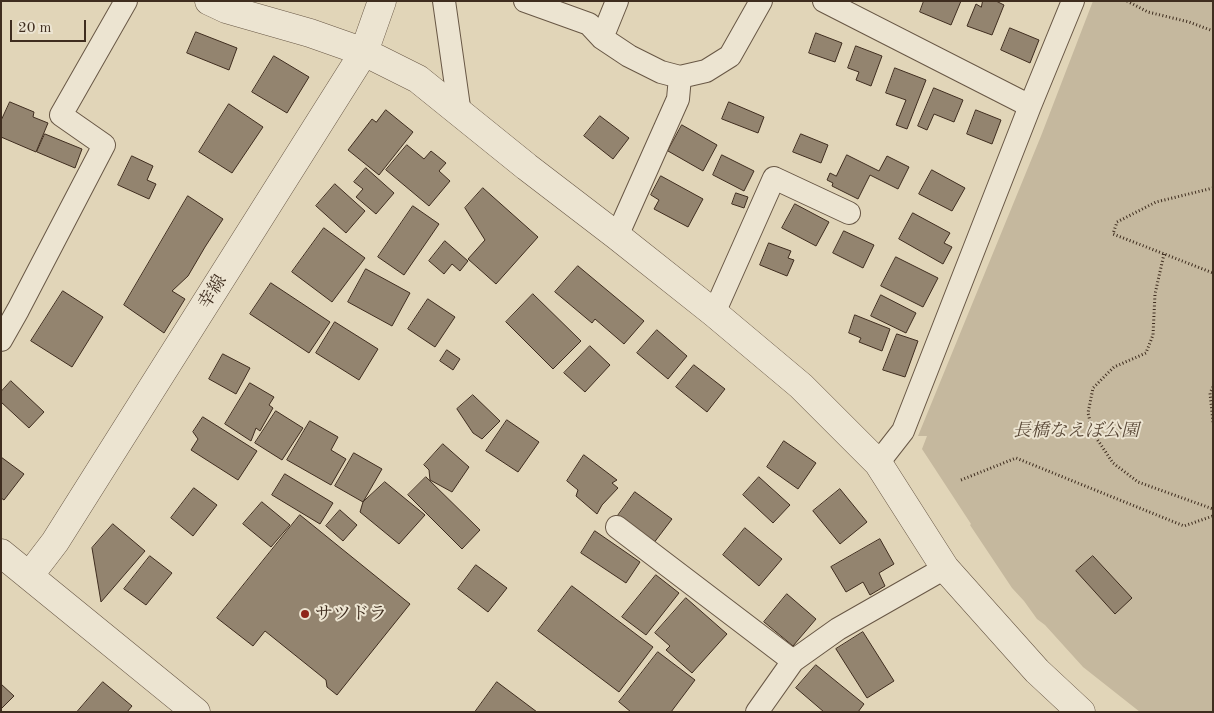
<!DOCTYPE html>
<meta charset="utf-8">
<style>
body{margin:0}
#map{position:relative;width:1214px;height:713px;overflow:hidden;background:#e1d5b8;font-family:"Old Standard TT",serif}
canvas{display:block}
.frame{position:absolute;inset:0;border:2px solid #3f2d1f;pointer-events:none}
.scale{position:absolute;left:10px;top:20px;width:76px;height:22px;box-sizing:border-box;border:2px solid #3f2d1f;border-top:0;padding-left:6px;font-size:15px;line-height:18px;white-space:nowrap;color:#3f2d1f;-webkit-text-stroke:4px #ece4d1;paint-order:stroke}
</style>
<div id="map">
<canvas width="1214" height="713"></canvas>
<div class="frame"></div>
<div class="scale">20 m</div>
</div>
<script>
const ctx = document.querySelector('canvas').getContext('2d');
ctx.lineJoin = 'round';
function fillPath(path, color) { ctx.fillStyle = color; ctx.fill(path, 'evenodd'); }
function strokePath(path, color, width, dash) { ctx.strokeStyle = color; ctx.lineWidth = width; ctx.lineCap = dash ? 'butt' : 'round'; ctx.setLineDash(dash || []); ctx.stroke(path); }
function write(font, color, halo, rows, align = 'center') {
  ctx.font = font + ' "Old Standard TT","Noto Serif JP",serif'; ctx.lineWidth = 4; ctx.setLineDash([]); ctx.textBaseline = 'middle'; ctx.strokeStyle = halo; ctx.fillStyle = color; for (const [text, x, y, turn = 0] of rows) {
    ctx.save(); ctx.translate(x, y); ctx.rotate((+turn || 0) * Math.PI / 180); ctx.textAlign = isNaN(turn) ? turn : align; if (halo) ctx.strokeText(text, 0, 0); ctx.fillText(text, 0, 0); ctx.restore();
  }
}
const green = new Path2D(`
 M1093,1H1213V712H1140L1083,667L1045,625L1037,619L1024,601L1012,588L970,525L971,524L922,449L927,436H918L1041,136Z`);
const building = new Path2D(`
 M924,1H961L951,25L920,12Z
 M983,1H996L1004,5L992,35L967,26L976,4L981,7Z
 M1010,28L1039,40L1030,63L1001,50Z
 M196,32L237,48L229,70L187,53Z
 M816,33L842,43L835,62L809,53Z
 M856,46L882,56L871,86L856,80L859,72L848,68Z
 M274,56L309,77L287,113L252,92Z
 M895,68L926,80L907,129L896,125L906,100L886,93Z
 M934,88L963,100L954,122L934,114L927,130L918,126Z
 M10,102L34,112L33,117L48,123L36,152L1,137V121Z
 M729,102L764,117L758,133L722,119Z
 M229,104L263,127L232,173L199,152Z
 M386,110L413,132L379,175L348,150L372,119L376,122Z
 M976,110L1001,120L992,144L967,134Z
 M600,116L629,138L613,159L584,136Z
 M682,125L717,145L703,171L668,151Z
 M45,134L82,149L75,168L37,152Z
 M801,134L828,145L821,163L793,152Z
 M407,145L424,159L431,151L446,163L439,171L450,181L429,206L386,170Z
 M722,155L754,171L744,191L713,175Z
 M847,155L879,171L887,156L909,167L898,189L870,175L858,199L832,186L833,183L827,180L830,173L836,176Z
 M132,156L153,166L147,180L156,184L149,199L118,185Z
 M366,168L394,193L376,214L356,197L363,189L354,182Z
 M932,170L965,188L952,211L919,194Z
 M661,176L703,199L688,227L654,209L659,200L651,195Z
 M335,184L365,211L346,233L316,206Z
 M483,188L538,237L496,284L468,259L485,240L465,208Z
 M736,193L748,197L744,208L732,204Z
 M188,196L223,219L205,247L188,276L172,291L185,299L164,333L124,305Z
 M795,204L829,222L816,246L782,228Z
 M413,206L439,224L404,275L378,257Z
 M913,213L950,233L944,243L952,247L943,264L899,239Z
 M324,228L365,258L332,302L292,272Z
 M844,231L874,245L863,268L833,253Z
 M445,241L468,261L460,271L452,264L444,274L429,261Z
 M769,243L791,251L788,258L794,260L787,276L760,265Z
 M896,257L938,278L923,307L881,286Z
 M578,266L644,321L624,344L595,319L592,323L555,292Z
 M366,269L410,293L392,326L348,302Z
 M271,283L330,322L309,353L250,314Z
 M63,291L103,317L72,367L31,341Z
 M533,294L581,341L553,369L506,322Z
 M881,295L916,313L906,333L871,316Z
 M428,299L455,317L435,347L408,329Z
 M855,315L890,329L882,351L859,342L861,338L849,333Z
 M335,322L378,349L359,380L316,353Z
 M657,330L687,356L668,379L637,353Z
 M897,334L918,341L905,377L883,370Z
 M590,346L610,365L585,392L564,373Z
 M447,350L460,359L453,370L440,361Z
 M223,354L250,368L236,394L209,379Z
 M694,365L725,389L707,412L676,387Z
 M11,381L44,412L29,428L1,402V392Z
 M250,383L274,397L269,405L273,408L260,431L256,428L251,441L225,424Z
 M473,395L500,421L482,439L473,433L457,409Z
 M276,411L303,428L282,460L255,443Z
 M203,417L257,451L238,480L191,450L198,439L193,432Z
 M507,420L539,442L518,472L486,451Z
 M310,421L338,437L331,450L346,459L331,485L287,460Z
 M784,441L816,463L798,489L767,467Z
 M443,444L469,467L452,492L430,480L429,470L424,465Z
 M354,453L382,469L363,502L335,486Z
 M584,455L617,480L612,483L618,488L602,505L597,514L576,496L578,490L567,481Z
 M1,457L24,474L4,500L1,498Z
 M285,474L333,503L320,524L272,495Z
 M426,477L480,530L462,549L408,495Z
 M759,477L790,505L773,523L743,495Z
 M385,482L425,515L399,544L360,512L363,502Z
 M194,488L217,505L193,536L171,518Z
 M840,489L867,522L840,544L813,511Z
 M635,492L672,519L650,548L614,521Z
 M262,502L290,525L271,547L243,524Z
 M340,510L357,525L343,541L326,526Z
 M300,515L410,604L337,695L327,687L326,680L265,631L253,646L217,618Z
 M113,524L145,551L101,602L92,548Z
 M745,528L782,559L759,586L723,555Z
 M595,531L640,562L626,583L581,553Z
 M880,539L894,564L879,573L885,586L870,595L863,582L846,592L831,567Z
 M150,556L172,573L146,605L124,589Z
 M1093,556L1132,598L1115,614L1076,571Z
 M476,565L507,588L488,612L458,589Z
 M656,575L679,593L646,635L622,617Z
 M572,586L653,647L619,692L538,631Z
 M787,594L816,619L793,646L764,622Z
 M686,598L727,634L692,673L666,650L670,646L655,633Z
 M863,632L894,681L867,698L836,649Z
 M658,652L695,680L671,712H631L619,702Z
 M816,665L864,704L858,712H824L796,688Z
 M103,682L132,706L127,712H77Z
 M497,682L537,712H475Z
 M1,684L14,696L1,709Z`);
const path = new Path2D(`
 M1127,1L1148,12L1189,22L1213,31
 M1213,188L1156,202L1117,222L1113,234L1213,273
 M1164,254L1155,294L1153,335L1146,353L1114,367L1093,388L1088,413L1093,433L1113,463L1138,482L1213,509
 M1213,387L1210,393L1213,422
 M961,480L1016,458L1184,526L1213,516`);
const minor = new Path2D(`
 M444,1L460,114
 M525,1L589,24L602,38L629,56L661,72L680,77L706,71L730,56L761,1
 M824,1L1030,106
 M602,38L617,1
 M617,236L678,99L680,77
 M714,313L774,178L849,213
 M1,340L18,310L104,145L61,115L126,1
 M878,463L903,431L1030,106L1073,1
 M617,527L793,661
 M757,712L793,661L838,629L945,568`);
const tertiary = new Path2D(`
 M209,1L226,9L310,33L364,52L418,79L527,167L617,236L714,313L801,386L878,463L945,568L1037,671L1081,712
 M1,553L196,712
 M29,576L55,542L364,52L382,1`);
const markers = [
 [305,614,5,"#8f2418"]
];
const streetNames = [
 ["幸線",213,292,-58]
];
const parkNames = [
 ["長橋なえぼ公園",1076,431]
];
const poiNames = [
 ["サツドラ",315,614]
];
fillPath(green, '#c5b89e');
fillPath(building, '#93846f');
strokePath(building, '#3f2d1f', 1);
strokePath(minor, '#685745', 24);
strokePath(tertiary, '#685745', 29);
strokePath(path, '#3f2d1f', 3, [1, 2.5]);
strokePath(minor, '#ece4d1', 22);
strokePath(tertiary, '#ece4d1', 28);
for (const [x, y, r, color] of markers) { const dot = new Path2D(); dot.arc(x, y, r, 0, 2 * Math.PI); ctx.fillStyle = color; ctx.fill(dot); strokePath(dot, '#ece4d1', 2); }
write('18px', '#3f2d1f', '#ece4d1', streetNames);
write('italic 18px', '#5a4938', '#ece4d1', parkNames);
write('18px', '#3f2d1f', '#ece4d1', poiNames, 'left');
</script>
